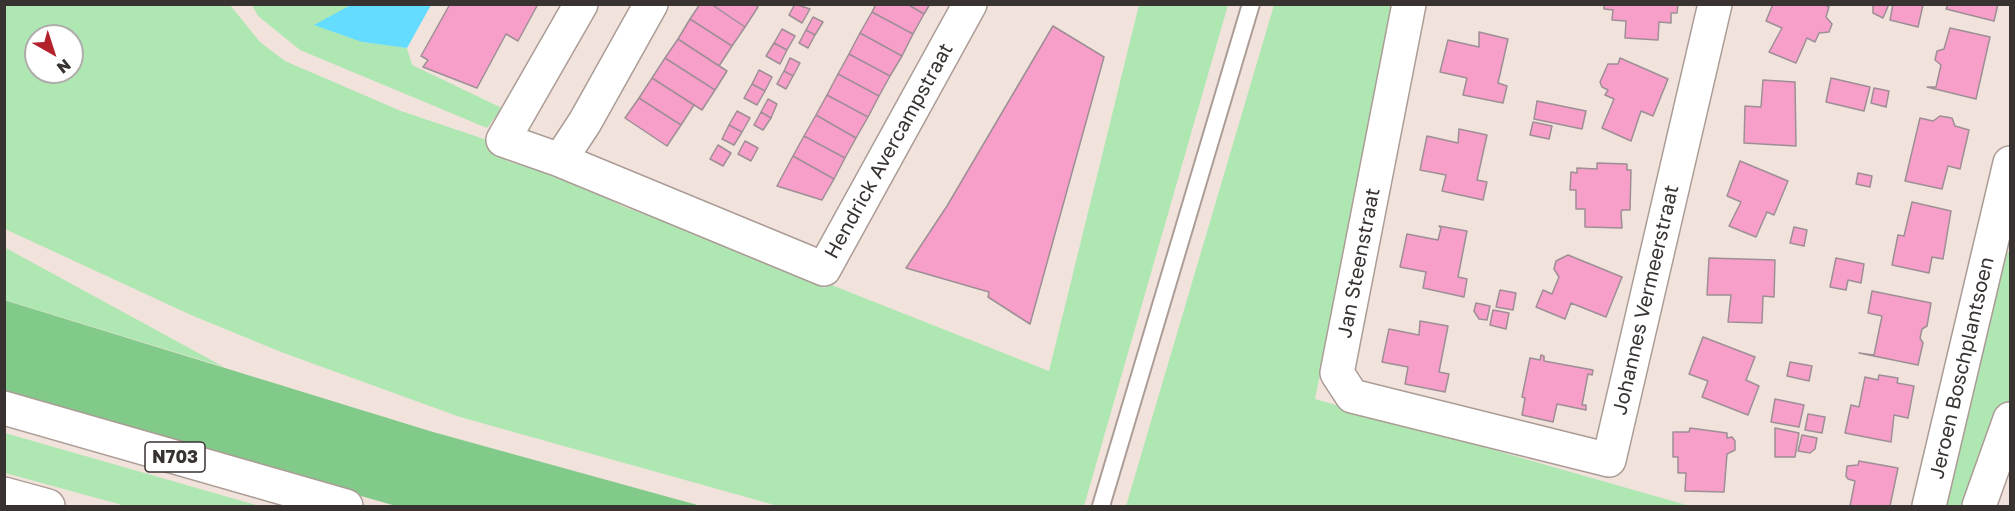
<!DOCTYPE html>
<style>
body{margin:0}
#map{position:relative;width:2015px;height:511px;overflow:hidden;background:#f2e2dc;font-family:"Golos Text",sans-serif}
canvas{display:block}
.frame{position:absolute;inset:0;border:6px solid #383230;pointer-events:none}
.north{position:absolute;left:24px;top:24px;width:60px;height:60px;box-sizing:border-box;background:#fff;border:2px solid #afadac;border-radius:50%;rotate:141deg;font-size:16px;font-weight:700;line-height:24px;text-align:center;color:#383230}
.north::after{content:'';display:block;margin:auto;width:21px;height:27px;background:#b3212b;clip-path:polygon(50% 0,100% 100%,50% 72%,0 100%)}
</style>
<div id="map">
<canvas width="2015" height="511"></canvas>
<div class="frame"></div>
<div class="north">N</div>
</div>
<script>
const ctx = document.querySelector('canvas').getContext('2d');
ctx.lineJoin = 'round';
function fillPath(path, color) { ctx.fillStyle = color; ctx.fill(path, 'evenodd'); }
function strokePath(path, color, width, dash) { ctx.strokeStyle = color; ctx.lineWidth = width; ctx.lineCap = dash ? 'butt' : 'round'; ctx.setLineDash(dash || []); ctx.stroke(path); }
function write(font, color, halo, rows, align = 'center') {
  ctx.font = font + ' "Golos Text",sans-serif'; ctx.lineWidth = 6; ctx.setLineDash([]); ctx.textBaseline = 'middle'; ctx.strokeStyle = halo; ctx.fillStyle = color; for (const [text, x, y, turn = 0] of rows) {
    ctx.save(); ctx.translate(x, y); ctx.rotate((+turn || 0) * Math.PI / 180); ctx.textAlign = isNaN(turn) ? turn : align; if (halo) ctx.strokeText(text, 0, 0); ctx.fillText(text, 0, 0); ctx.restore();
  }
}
const green = new Path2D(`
 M5,5H230L260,42L285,61L401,111L490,141L507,161L572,181L622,206L663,221L766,253L824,288L829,284L1049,371L1139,5H1228L1084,506H778L460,417L281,352L191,315L5,229ZM36,36H72V72H36Z
 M252,5H351L348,7L362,42L407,48L412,65L502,108L487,128L300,50L258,16Z
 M1274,5H1396L1315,399L1690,506H1126Z
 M4,247L224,367L5,300Z
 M2010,251V398L1972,506H1940L1995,261Z
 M5,433L249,503L260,506H126L5,473Z`);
const forest = new Path2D(`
 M4,300L433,432L701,506H396L5,394Z`);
const water = new Path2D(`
 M351,5V4L431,5L407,48L362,42L314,25Z`);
const building = new Path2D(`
 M450,4H538L518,41L506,34L477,88L423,67L428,60L421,56Z
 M700,4H711L745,27L732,46L690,19Z
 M711,4H754L758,7L745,27Z
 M795,4L810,9L802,23L789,15Z
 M876,4H907L924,14L913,34L872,12Z
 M907,4H930L924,14Z
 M1604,4H1678L1677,13H1671V23L1659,22L1658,40L1625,38L1626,21L1612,20L1613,10L1604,9Z
 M1773,4H1823L1829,7L1826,17L1832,24L1829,32L1819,33L1815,42L1807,38L1796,63L1769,52L1782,28L1766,21Z
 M1873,4H1889L1883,18L1873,13Z
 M1893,4L1923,5L1918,27L1890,20Z
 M1948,4H1998L1994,21L1946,9Z
 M872,12L913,34L902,56L860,33Z
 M813,17L823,22L815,35L806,30Z
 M690,19L732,46L719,66L678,39Z
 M1053,26L1104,57L1030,324L988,297L989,292L906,268L947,206Z
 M1950,28L1990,37L1976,99L1927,87H1936L1941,65L1935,60L1937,51L1944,49Z
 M782,29L795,36L787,50L774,43Z
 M806,30L815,35L808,48L799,43Z
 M1479,32L1508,39L1498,83L1507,86L1503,103L1463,95L1467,78L1440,72L1448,40L1479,47Z
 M860,33L902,56L890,76L849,54Z
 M678,39L727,71L715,90L665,58Z
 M774,43L787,50L780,64L766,56Z
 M849,54L890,76L879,96L838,74Z
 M665,58L715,90L702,110L652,78Z
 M790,58L800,63L793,76L784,71Z
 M1620,58L1668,79L1653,116L1641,111L1631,141L1602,128L1614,99L1605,95L1608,90L1602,87L1600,82L1608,64H1618Z
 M759,70L772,77L765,91L752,84Z
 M784,71L793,76L786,89L777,84Z
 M838,74L879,96L868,117L827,95Z
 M652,78L694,105L681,125L639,98Z
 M1831,78L1870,87L1864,111L1826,102Z
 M1763,80L1795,82L1796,146L1744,143L1745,106L1761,107Z
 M752,84L765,91L757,105L744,98Z
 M1874,88L1889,91L1886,107L1871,103Z
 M827,95L868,117L856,138L816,115Z
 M639,98L681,125L667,146L625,118Z
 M768,99L777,104L771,118L761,112Z
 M1537,101L1586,111L1582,129L1534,119Z
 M737,111L750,118L742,132L729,125Z
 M761,112L771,118L763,130L754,125Z
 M816,115L856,138L845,158L804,136Z
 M1940,116L1952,118L1955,126L1969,130L1960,169L1948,166L1942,189L1905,181L1920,118L1933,121Z
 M1533,122L1552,126L1549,139L1530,135Z
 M729,125L742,132L734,145L722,139Z
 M1459,129L1487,135L1477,180L1487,182L1483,200L1442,191L1446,175L1420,170L1427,136L1458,143Z
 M804,136L845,158L834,179L793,156Z
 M745,141L758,148L751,161L738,154Z
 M718,145L731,153L723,166L710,159Z
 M793,156L834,179L822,200L777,186Z
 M1740,161L1788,181L1774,215L1767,212L1756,237L1729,226L1741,202L1727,196Z
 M1597,163L1627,164V170H1631L1630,210H1622L1621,213L1622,228L1585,227V209H1576V190H1570L1571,172L1577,173V168L1597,169Z
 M1858,173L1872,176L1870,187L1856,184Z
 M1912,202L1951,211L1943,259L1932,257L1929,273L1892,265L1898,235L1904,236Z
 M1439,226L1467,231L1458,277L1467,279L1464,297L1423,288L1426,272L1400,267L1407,234L1438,240L1441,228Z
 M1794,227L1807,230L1804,246L1790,243Z
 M1568,255L1622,277L1606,317L1571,303L1565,319L1536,307L1543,290L1552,294L1559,277L1554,269L1556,261Z
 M1709,258L1775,260L1774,297L1763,296L1762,323L1728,322L1731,295H1707Z
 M1836,258L1864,264L1861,283L1848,280L1846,290L1830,287Z
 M1500,290L1516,293L1513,310L1496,307Z
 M1872,291L1931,303L1927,326L1922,329L1920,338L1923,343L1918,365L1859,353L1874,355L1882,316L1868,313Z
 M1476,303L1490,306L1487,320L1479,319L1474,311Z
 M1493,310L1509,313L1506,329L1490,325Z
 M1420,321L1448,326L1439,372L1449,374L1445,392L1405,384L1408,367L1382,362L1389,329L1419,335Z
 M1703,337L1755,357L1746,380L1759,386L1748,415L1702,397L1708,381L1689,374Z
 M1541,355L1544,356V361L1593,370L1592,375L1588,374L1582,405H1586V410L1557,404L1553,422L1522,415L1525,398L1522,397L1530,358L1540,360Z
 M1790,362L1812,366L1809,381L1787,376Z
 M1879,375L1898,378L1897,383L1914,386L1908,418L1894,415L1891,442L1845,433L1851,405L1859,407L1865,377L1878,380Z
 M1775,399L1804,405L1799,427L1771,422Z
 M1808,414L1825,417L1822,433L1805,430Z
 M1690,428L1727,433V438L1732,437L1735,441V450L1727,454L1724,492L1685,491L1686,473H1678V457H1673V432H1689Z
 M1775,428L1799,433L1795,457H1775Z
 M1802,435L1817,438L1815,449L1810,453L1798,451Z
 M1859,461L1898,468L1890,506H1850L1855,481L1848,479L1846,476L1847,466L1858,465Z`);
const lane = new Path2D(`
 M1101,506L1251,4`);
const street = new Path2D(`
 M581,4L503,140L560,160L585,122L651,4
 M1409,4L1337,373L1352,396L1609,460L1715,4
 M560,160L824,269L970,4
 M1929,506L2010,163
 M1979,506L2010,419`);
const highway = new Path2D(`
 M4,408L346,506
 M4,494L48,506`);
const shields = [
 [175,457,60]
];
const shieldNames = [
 ["N703",175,457]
];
const streetNames = [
 ["Hendrick Avercampstraat",889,151,-61],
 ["Jan Steenstraat",1359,263,-79],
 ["Johannes Vermeerstraat",1646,300,-77],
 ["Jeroen Boschplantsoen",1962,368,-77]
];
fillPath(green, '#afe7b3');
fillPath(forest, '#82ca89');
fillPath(water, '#64dcff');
fillPath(building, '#f79ec9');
strokePath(building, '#9d8f95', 1.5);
strokePath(lane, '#ab9c96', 20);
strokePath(street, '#ab9c96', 36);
strokePath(highway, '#ab9c96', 36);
strokePath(lane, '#fff', 16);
strokePath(street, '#fff', 33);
strokePath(highway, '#fff', 33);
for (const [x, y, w] of shields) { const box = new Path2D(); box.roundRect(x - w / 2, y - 15, w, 30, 4.5); ctx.fillStyle = '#fff'; ctx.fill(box); strokePath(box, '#383230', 1.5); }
write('bold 18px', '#383230', null, shieldNames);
write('20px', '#383230', '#fff', streetNames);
</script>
